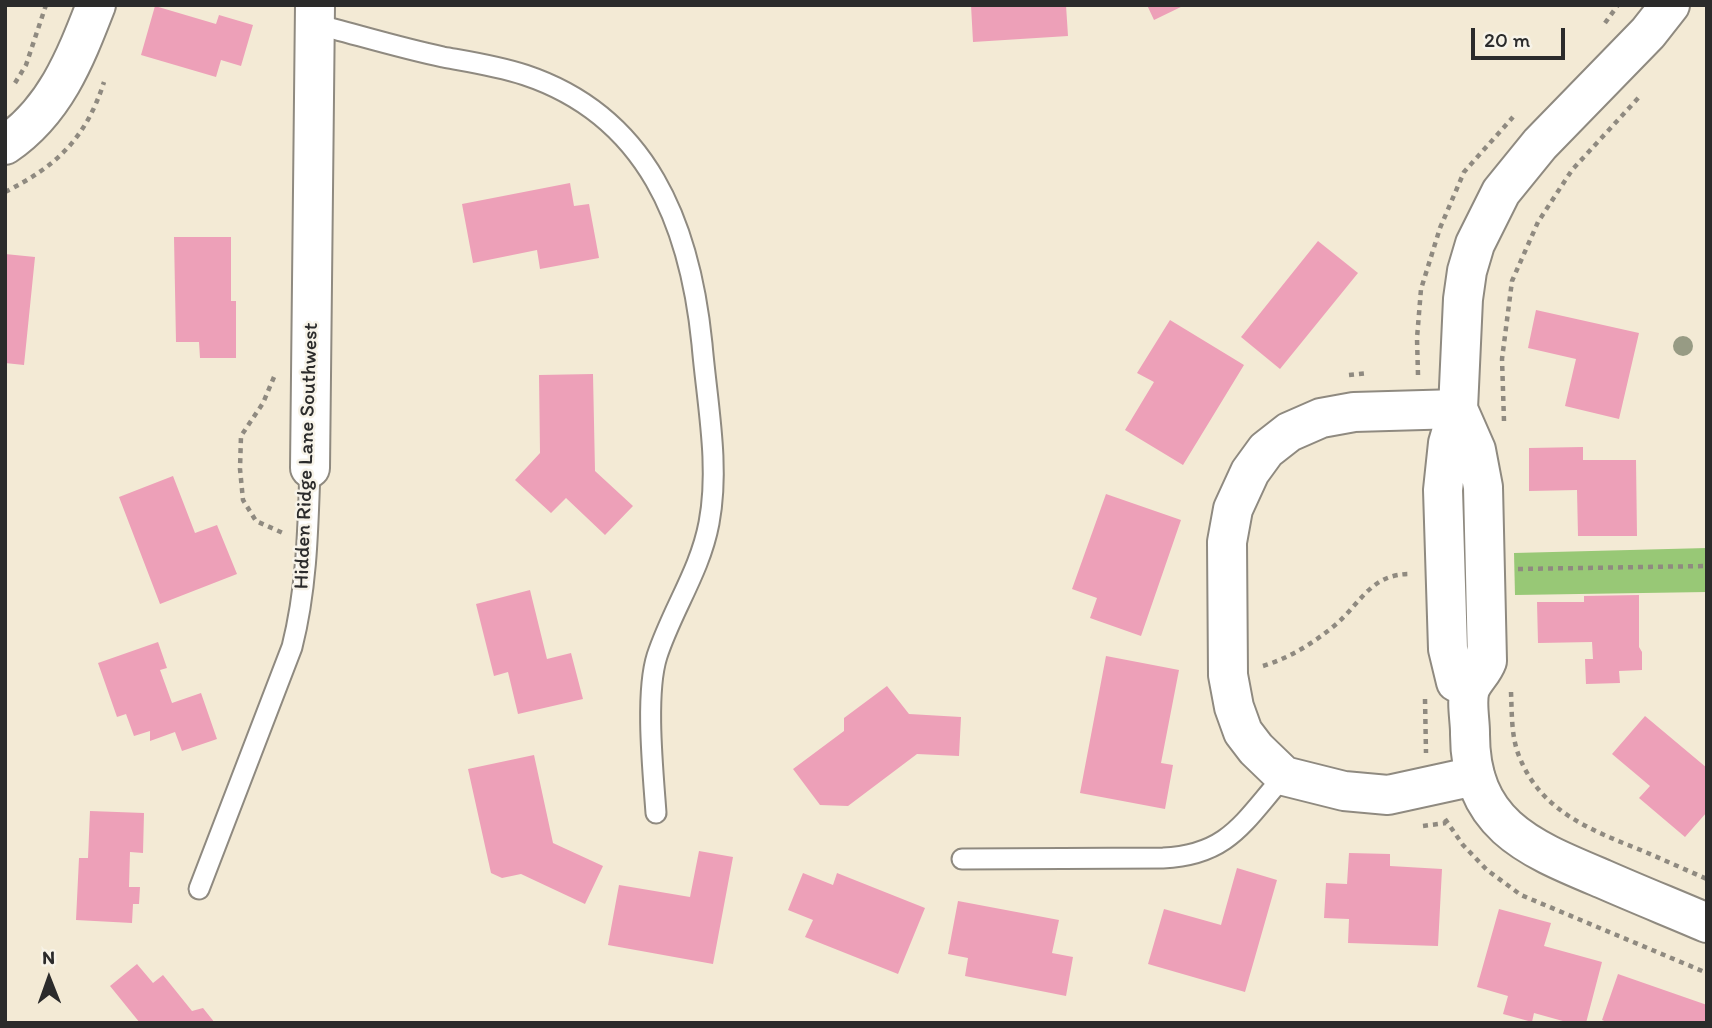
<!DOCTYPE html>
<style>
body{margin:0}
#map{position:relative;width:1712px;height:1028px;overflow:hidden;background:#f3ead5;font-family:Itim,sans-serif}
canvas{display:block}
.frame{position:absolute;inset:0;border:7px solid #2b2b2b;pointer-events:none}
.north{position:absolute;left:14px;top:944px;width:70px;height:70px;-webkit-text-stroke:5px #f7f3e8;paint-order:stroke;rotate:359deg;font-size:19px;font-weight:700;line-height:28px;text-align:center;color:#2b2b2b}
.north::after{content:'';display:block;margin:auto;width:24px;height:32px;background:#2b2b2b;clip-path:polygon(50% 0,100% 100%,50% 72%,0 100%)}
.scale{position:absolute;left:1471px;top:28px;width:94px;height:32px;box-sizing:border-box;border:4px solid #2b2b2b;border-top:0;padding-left:9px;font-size:21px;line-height:24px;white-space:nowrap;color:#2b2b2b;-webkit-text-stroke:5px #f7f3e8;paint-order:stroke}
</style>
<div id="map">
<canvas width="1712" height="1028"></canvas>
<div class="frame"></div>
<div class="north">N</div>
<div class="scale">20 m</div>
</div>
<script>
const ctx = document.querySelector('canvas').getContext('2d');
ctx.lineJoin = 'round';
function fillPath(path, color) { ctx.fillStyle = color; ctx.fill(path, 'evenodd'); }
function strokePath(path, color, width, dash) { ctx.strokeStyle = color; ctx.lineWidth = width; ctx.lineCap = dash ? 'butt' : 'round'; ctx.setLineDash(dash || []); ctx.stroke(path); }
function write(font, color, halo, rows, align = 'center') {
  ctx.font = font + ' Itim,sans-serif'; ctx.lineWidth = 5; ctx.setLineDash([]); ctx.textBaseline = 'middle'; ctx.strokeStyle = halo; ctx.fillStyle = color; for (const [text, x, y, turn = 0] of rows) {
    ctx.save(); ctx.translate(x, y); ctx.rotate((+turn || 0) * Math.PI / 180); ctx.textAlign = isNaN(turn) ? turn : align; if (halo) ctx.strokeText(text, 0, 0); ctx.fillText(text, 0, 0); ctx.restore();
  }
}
const green = new Path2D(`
 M1707,548V592L1515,595L1514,553Z`);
const building = new Path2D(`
 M971,5H1066L1068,36L973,42Z
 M1147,5H1185L1154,20Z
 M155,6L216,24L219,15L253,25L241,66L221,60L216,77L141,55Z
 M570,183L574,206L589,204L599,258L540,269L537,250L473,263L462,204Z
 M174,237H231V301H236V358H200L199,342H176Z
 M1318,241L1358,273L1280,369L1241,337Z
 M5,254L35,257L24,365L5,363Z
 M1536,310L1639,333L1619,419L1565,406L1576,359L1528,348Z
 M1170,320L1244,365L1183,465L1125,430L1154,382L1137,373Z
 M593,374L595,471L633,506L605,535L566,498L551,513L515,480L540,453L539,375Z
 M1583,447V460H1636L1637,536H1578L1577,490L1529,491V448Z
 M173,476L195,533L217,525L237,574L160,604L119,497Z
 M1106,494L1181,520L1141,636L1090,618L1097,598L1072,589Z
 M530,590L547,659L571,653L583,699L518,714L508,672L494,676L476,604Z
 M1639,595V647L1642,652V670L1619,671L1620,683L1586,684L1585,659H1593L1592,642L1538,643L1537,602H1584V596Z
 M158,642L167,668L160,670L172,703L201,693L217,739L182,751L175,732L150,741V731L134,736L126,714L117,717L98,663Z
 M1106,656L1179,670L1161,763L1173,765L1165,809L1080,793Z
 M887,686L909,714L961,717L959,756L917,754L848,806L820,805L793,769L844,731V718Z
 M1645,716L1707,768V812L1685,837L1639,798L1650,786L1612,754Z
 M534,755L553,843L603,866L585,904L521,874L502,878L491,873L468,769Z
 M90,811L144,813L143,853L130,852L129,887H140L139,904H133L132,923L76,920L79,858H88Z
 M699,851L733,857L713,964L608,945L619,885L690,897Z
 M1349,853L1390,854V866L1442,869L1438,946L1348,943L1349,919L1324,918L1326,883L1347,884Z
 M1237,868L1277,880L1245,992L1148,964L1164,909L1221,925Z
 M803,873L833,885L837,873L925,908L898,974L805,937L813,920L788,910Z
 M958,901L1059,920L1052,953L1073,957L1066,996L965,976L968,958L948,954Z
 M1499,909L1551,923L1544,946L1602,962L1586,1023H1570L1534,1013L1532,1022L1503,1014L1508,996L1477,987Z
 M137,964L153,983L163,975L192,1011L203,1008L215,1023H140L110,986Z
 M1618,974L1707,1005V1023H1609L1602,1020Z`);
const path = new Path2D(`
 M1605,23L1618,5
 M15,83L26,65L46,5
 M5,192C57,166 86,138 104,82
 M1349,375L1368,373
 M1418,375L1417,338L1421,289L1440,228L1464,172L1513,117
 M274,377L263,403L241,436L240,469L243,500L256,521L283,533
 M1504,421L1502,359L1512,281L1538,222L1572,170L1641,95
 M1518,569L1707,566
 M1263,666C1289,658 1312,644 1334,626C1361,604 1370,573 1412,574
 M1511,692C1512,713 1511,736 1519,756C1541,812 1591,830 1643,851C1664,860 1686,870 1707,879
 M1425,699L1426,753
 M1445,819L1463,845L1487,870L1521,895L1707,973
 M1423,826L1446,823`);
const lane = new Path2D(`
 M315,24C358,35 400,48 443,57C471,62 498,66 525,75C648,116 690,225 702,344C707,403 720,465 709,523C700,571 672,610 657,656C645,694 653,771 656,813
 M962,859L1163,858C1229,855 1244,821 1284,776
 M199,889L292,647C307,588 308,528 310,468`);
const street = new Path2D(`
 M5,145C55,111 75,59 96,5
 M1458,409L1354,412L1321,418L1289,432L1266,450L1250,472L1233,509L1227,542L1228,675L1234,707L1243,732L1256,749L1284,776L1344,791L1388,795L1475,776
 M310,468L315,5`);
const secondary = new Path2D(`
 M1458,409L1476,450L1483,487L1487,661C1483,672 1474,679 1470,689C1466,701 1470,720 1470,732C1469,825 1529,848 1603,879C1637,894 1672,908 1707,923
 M1470,689L1456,682L1448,649L1443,490L1448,443L1458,409L1463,299L1467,271L1475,244L1501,192L1540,144L1648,33L1670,5`);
const trees = [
 [1683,346]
];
const streetNames = [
 ["Hidden Ridge Lane Southwest",307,456,-88]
];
fillPath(green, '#98c876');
fillPath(building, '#eda0b8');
strokePath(lane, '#8f8a80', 23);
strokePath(street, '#8f8a80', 42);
strokePath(secondary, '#8f8a80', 42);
strokePath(path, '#8f8a80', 4.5, [5, 5]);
strokePath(lane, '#fff', 19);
strokePath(street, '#fff', 38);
strokePath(secondary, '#fff', 38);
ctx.fillStyle = '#979b84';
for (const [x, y] of trees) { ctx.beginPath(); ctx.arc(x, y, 10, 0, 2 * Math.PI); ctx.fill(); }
write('21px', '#2b2b2b', '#f7f3e8', streetNames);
</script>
